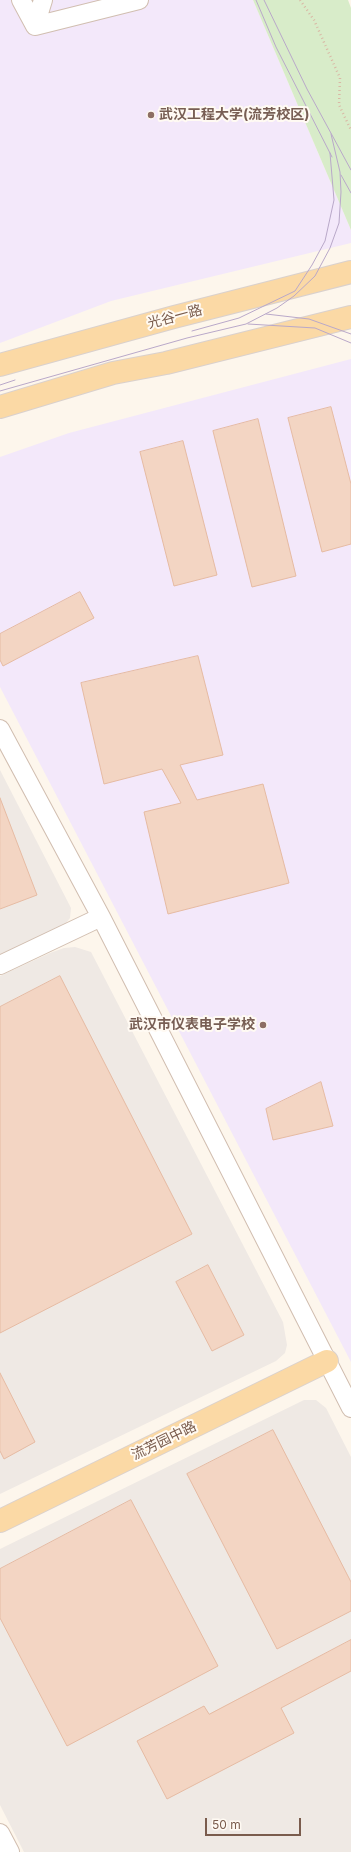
<!DOCTYPE html>
<meta charset="utf-8">
<style>
body{margin:0}
#map{position:relative;width:351px;height:1852px;overflow:hidden;background:#fdf6ec;font-family:Inter,sans-serif}
canvas{display:block}
.scale{position:absolute;left:205px;top:1818px;width:96px;height:18px;box-sizing:border-box;border:2px solid #7a5c4d;border-top:0;padding-left:5px;font-size:12px;line-height:14px;white-space:nowrap;color:#7a5c4d;-webkit-text-stroke:3px #fffaf3;paint-order:stroke}
</style>
<div id="map">
<canvas width="351" height="1852"></canvas>
<div class="scale">50 m</div>
</div>
<script>
const ctx = document.querySelector('canvas').getContext('2d');
ctx.lineJoin = 'round';
function fillPath(path, color) { ctx.fillStyle = color; ctx.fill(path, 'evenodd'); }
function strokePath(path, color, width, dash) { ctx.strokeStyle = color; ctx.lineWidth = width; ctx.lineCap = dash ? 'butt' : 'round'; ctx.setLineDash(dash || []); ctx.stroke(path); }
function write(font, color, halo, rows, align = 'center') {
  ctx.font = font + ' Inter,"Noto Sans SC",sans-serif'; ctx.lineWidth = 4; ctx.setLineDash([]); ctx.textBaseline = 'middle'; ctx.strokeStyle = halo; ctx.fillStyle = color; for (const [text, x, y, turn = 0] of rows) {
    ctx.save(); ctx.translate(x, y); ctx.rotate((+turn || 0) * Math.PI / 180); ctx.textAlign = isNaN(turn) ? turn : align; if (halo) ctx.strokeText(text, 0, 0); ctx.fillText(text, 0, 0); ctx.restore();
  }
}
const industrial = new Path2D(`
 M0,770L71,908L70,918L63,927L0,955Z
 M75,947L91,952L283,1322L287,1345L285,1353L276,1361L0,1494V976L50,953L64,948Z
 M304,1400H316L326,1408L351,1457V1852H24L0,1805V1549Z`);
const education = new Path2D(`
 M0,0H253L351,230V243L111,301L0,343Z
 M351,359V1362L0,687V457L69,433Z`);
const green = new Path2D(`
 M253,0H348L351,8V230Z`);
const building = new Path2D(`
 M331,407L351,484V544L322,552L288,418Z
 M258,419L296,576L252,587L213,431Z
 M183,441L217,575L174,586L140,452Z
 M80,592L94,618L3,666L0,660V634Z
 M198,656L223,755L180,765L197,800L263,784L289,883L168,914L144,812L181,803L162,769L104,784L81,683Z
 M0,798L37,895L0,909Z
 M60,976L192,1234L0,1333V1007Z
 M321,1082L333,1126L273,1140L266,1109Z
 M208,1265L244,1335L212,1351L176,1282Z
 M0,1373L35,1442L4,1459L0,1451Z
 M273,1430L351,1582V1611L277,1649L187,1474Z
 M131,1500L218,1666L67,1746L0,1618V1569Z
 M351,1640V1671L281,1708L294,1733L167,1799L137,1741L204,1706L209,1714Z`);
const path = new Path2D(`
 M300,0L314,20L340,78L339,105L351,130`);
const minor = new Path2D(`
 M21,0L35,26
 M35,26L139,0
 M35,26L43,0
 M0,729L101,917L351,1408
 M0,965L101,917
 M0,1833L10,1852`);
const major = new Path2D(`
 M0,365L174,317L351,272
 M0,407L113,373L166,363L351,317
 M0,1521L327,1361`);
const tram = new Path2D(`
 M256,0L276,47L332,157
 M264,0L307,89L351,170
 M341,175L351,193
 M266,314L309,319L351,334
 M248,324L315,328L351,343
 M192,331L239,318L295,291L312,265L325,241L334,200L330,153
 M0,385L15,380
 M0,391L187,338L246,324L277,308L294,296L315,276L330,248L339,223L341,192L340,172L331,134`);
const markers = [
 [151,115,4,"#8d6e63"],
 [263,1025,4,"#8d6e63"]
];
const educationNames = [
 ["武汉工程大学(流芳校区)",159,115],
 ["武汉市仪表电子学校",255,1025,"right"]
];
const streetNames = [
 ["光谷一路",175,317,-15],
 ["流芳园中路",164,1441,-26]
];
fillPath(industrial, '#efe9e4');
fillPath(education, '#f3e8fa');
fillPath(green, '#d8ecc9');
fillPath(building, '#f3d5c3');
strokePath(building, '#e6bba3', 1);
strokePath(minor, '#d1beb0', 20);
strokePath(major, '#dad1cd', 24);
strokePath(path, '#d9b8a5', 2.5, [1, 3]);
strokePath(minor, '#fff', 18);
strokePath(major, '#fbd9a5', 22);
strokePath(tram, '#b9a8c9', 1);
for (const [x, y, r, color] of markers) { const dot = new Path2D(); dot.arc(x, y, r, 0, 2 * Math.PI); ctx.fillStyle = color; ctx.fill(dot); strokePath(dot, '#fffaf3', 1.5); }
write('bold 14px', '#785e54', '#fffaf3', educationNames, 'left');
write('14px', '#7a5c4d', '#fffaf3', streetNames);
</script>
